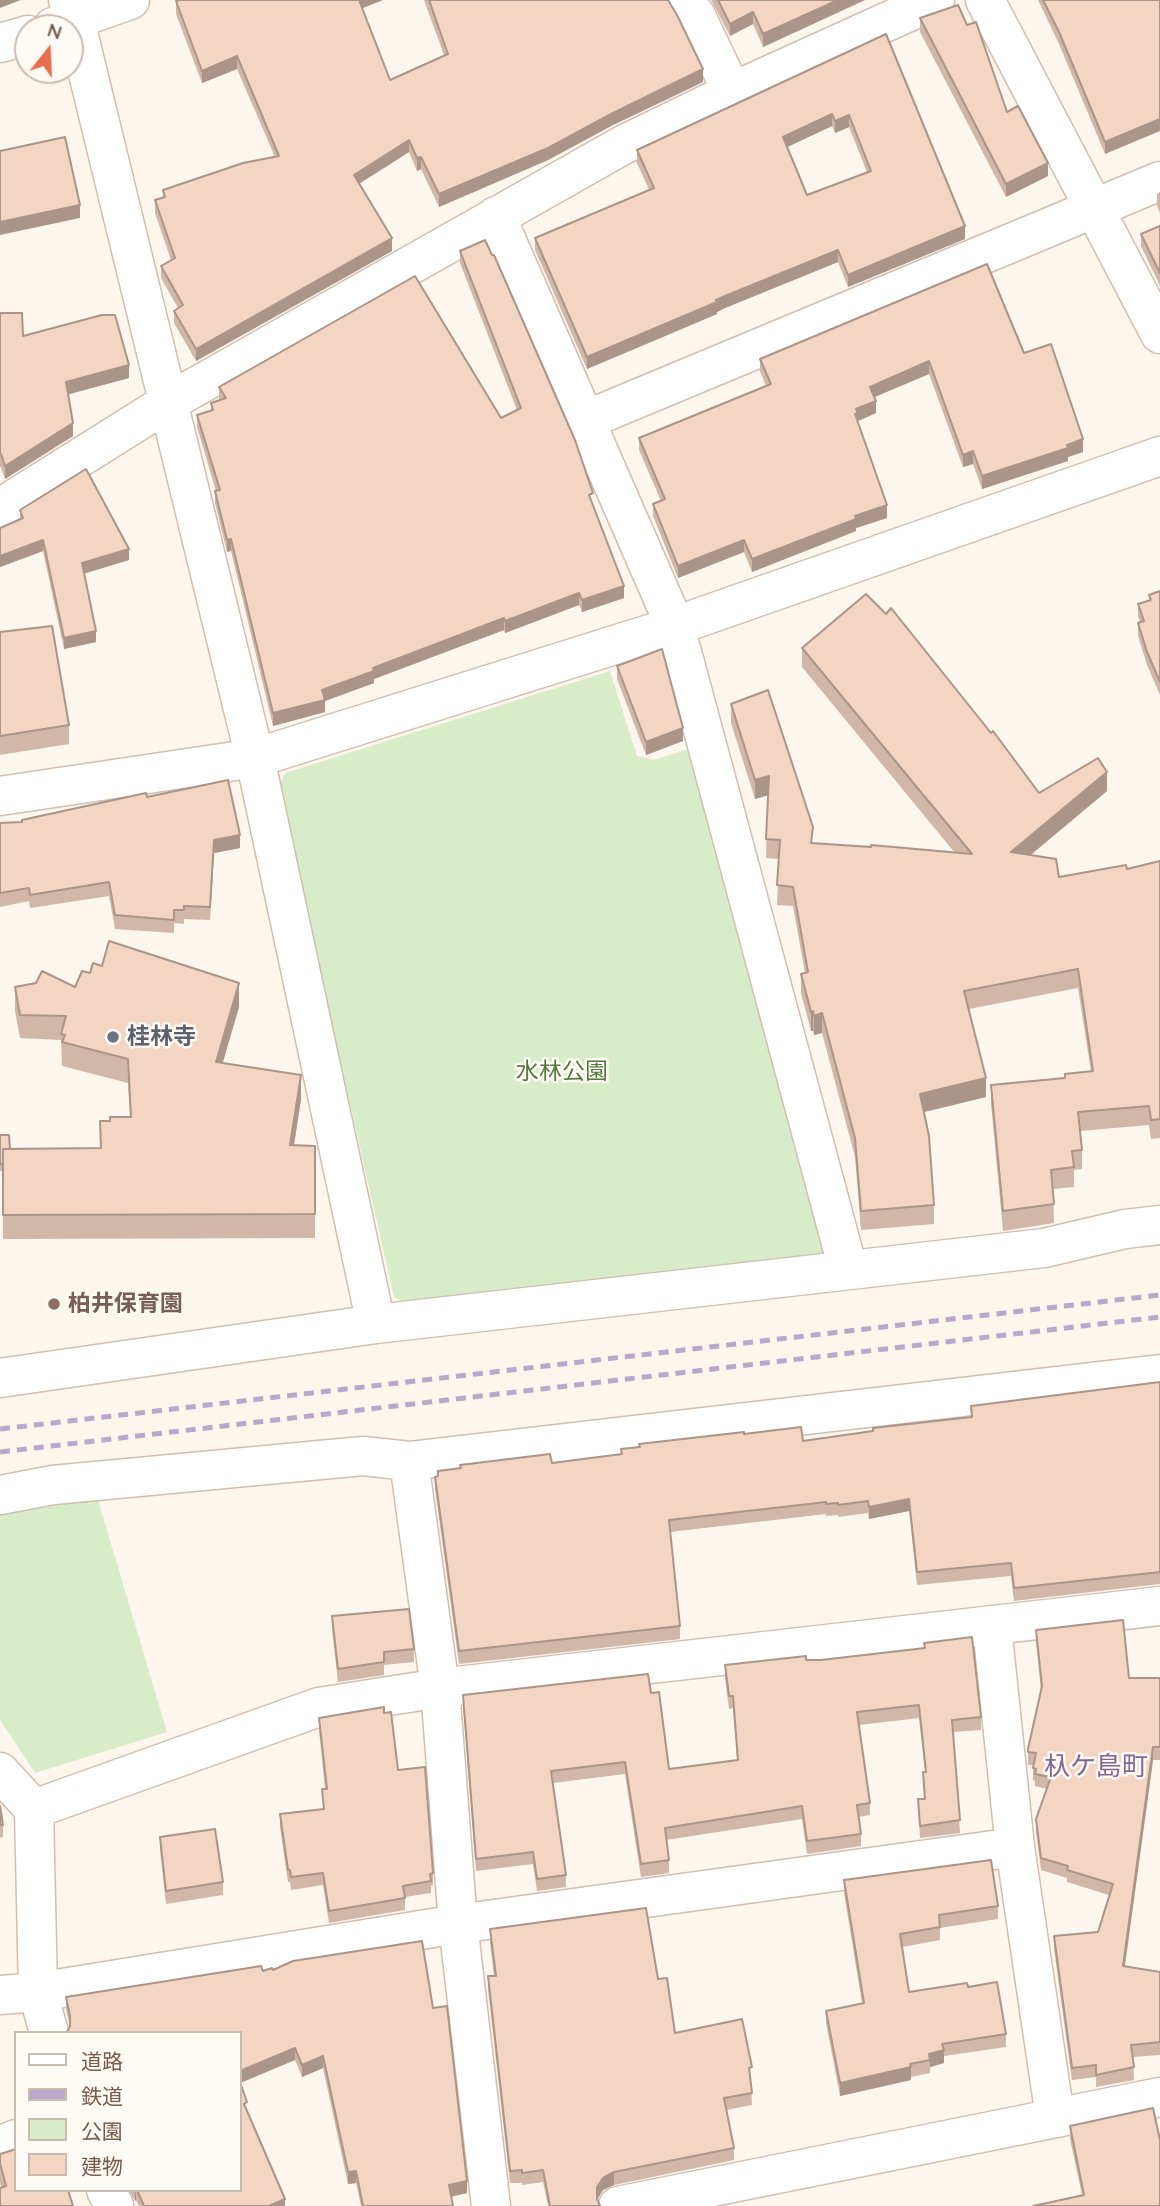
<!DOCTYPE html>
<meta charset="utf-8">
<style>
body{margin:0}
#map{position:relative;width:1160px;height:2206px;overflow:hidden;background:#fdf6ec;font-family:Quicksand,"Noto Sans JP",sans-serif}
canvas{display:block}
.legend{position:absolute;left:14px;top:2031px;width:228px;height:161px;box-sizing:border-box;background:#fffaf3;border:2px solid #cabbb1;margin:0;padding:9px 12px;list-style:none;font-size:21px;color:#7a5c4d}
.legend li{display:flex;align-items:center;gap:14px;height:35px}
.legend b{width:35px;border:2px solid #cabbb1}
.north{position:absolute;left:14px;top:14px;width:70px;height:70px;box-sizing:border-box;background:#fffaf3;border:2px solid #cabbb1;border-radius:50%;rotate:18deg;font-size:19px;font-weight:700;line-height:28px;text-align:center;color:#7a5c4d}
.north::after{content:'';display:block;margin:auto;width:24px;height:32px;background:#e76f51;clip-path:polygon(50% 0,100% 100%,50% 72%,0 100%)}
</style>
<div id="map">
<canvas width="1160" height="2206"></canvas>
<ul class="legend">
<li><b style="height:9px;background:#fff"></b>道路</li>
<li><b style="height:9px;background:#b9a8c9"></b>鉄道</li>
<li><b style="height:19px;background:#d8ecc9"></b>公園</li>
<li><b style="height:19px;background:#f3d5c3"></b>建物</li>
</ul>
<div class="north">N</div>
</div>
<script>
const ctx = document.querySelector('canvas').getContext('2d');
ctx.lineJoin = 'round';
function fillPath(path, color) { ctx.fillStyle = color; ctx.fill(path, 'evenodd'); }
function strokePath(path, color, width, dash) { ctx.strokeStyle = color; ctx.lineWidth = width; ctx.lineCap = dash ? 'butt' : 'round'; ctx.setLineDash(dash || []); ctx.stroke(path); }
function write(font, color, halo, rows, align = 'center') {
  ctx.font = font + ' Quicksand,"Noto Sans JP",sans-serif'; ctx.lineWidth = 5; ctx.setLineDash([]); ctx.textBaseline = 'middle'; ctx.strokeStyle = halo; ctx.fillStyle = color; for (const [text, x, y, turn = 0] of rows) {
    ctx.save(); ctx.translate(x, y); ctx.rotate((+turn || 0) * Math.PI / 180); ctx.textAlign = isNaN(turn) ? turn : align; if (halo) ctx.strokeText(text, 0, 0); ctx.fillText(text, 0, 0); ctx.restore();
  }
}
const green = new Path2D(`
 M610,671L637,756L654,760L698,746L830,1247L819,1261L413,1306L394,1297L278,788L285,773Z
 M98,1500L167,1732L35,1773L0,1720V1510Z`);
const minor = new Path2D(`
 M68,0L75,20L255,758L376,1324
 M684,0L696,16L732,92
 M985,0L1160,334
 M53,27L130,0
 M0,43L28,35
 M496,216L675,626L848,1269
 M586,420L1160,181
 M0,508L167,403L623,145L732,92L935,0
 M0,796L255,758L675,626L1160,456
 M0,1378L376,1324L1044,1248L1125,1229L1160,1225
 M409,1461L440,1688L458,1924L491,2206
 M0,1495L53,1485L363,1456L409,1461L1160,1374
 M992,1627L1015,1847L1055,2117
 M0,1772L34,1809L38,1992L49,2033
 M34,1809L319,1707L440,1688L1160,1606
 M0,1995L38,1992L458,1924L1015,1847
 M0,2146L16,2139
 M106,2190L114,2206
 M618,2206L1160,2097`);
const rail = new Path2D(`
 M0,1429L1160,1295
 M0,1452L1160,1317`);
const wall = new Path2D(`
 M424,0H668L703,82L613,125L548,160L439,207L421,169L417,171L409,152L359,184L392,251L196,361L174,323V311L178,308L161,278V266L171,260L155,213V200L163,198V190L275,157L237,69L202,83L176,14V1L362,9L390,80L444,55Z
 M711,0H865L763,47L753,24L730,36Z
 M1038,0H1160L1105,154L1059,44Z
 M920,18L1007,112L1048,176L1006,197L920,32Z
 M886,34L965,239L848,287L838,262L725,308L717,312V314L587,369L535,250V238L649,190L637,163V150ZM832,126L835,133L849,127L867,172L807,195L787,147Z
 M1160,192V213L1157,206V194Z
 M1160,226V286L1141,246V234Z
 M460,251L593,504L624,598L582,612L579,605L505,633L504,630L374,679V683L325,701V712L273,726L231,551L227,552L215,503V491H216L197,427V415L211,411V403L219,400V387L501,418L517,410L460,263Z
 M0,313L23,336L129,378L68,394L73,436L5,479L1,467H0Z
 M1024,353L1083,452L1068,457V461L982,489L973,464L963,467L929,374L874,397L876,413L858,421L887,518L856,528V531L752,572L744,552L678,578L653,516V504L661,501L639,450V438L766,386L760,371V359Z
 M20,510L129,560L84,574L96,642L64,649L43,551L0,567V528L20,519Z
 M1160,591V695L1147,665L1138,636V623H1140L1138,616V604L1149,600V595Z
 M0,632L69,725V744L0,755Z
 M802,648L1039,793L1107,791L1031,855L1059,877L1127,869L1160,861V1138L1151,1139L1149,1125L1080,1131L1082,1150V1169L1074,1170V1187L1053,1189L1054,1223L1003,1231L991,1104V1085L1065,1078L1091,1072L1078,988L969,1009L986,1097L924,1112L934,1205V1224L861,1230L855,1157L822,1033L814,1035L813,1031H811L801,993V974L805,973L793,906L777,905L779,859L766,858L768,795L755,799L731,723V704L813,843L955,853L802,667Z
 M617,666L683,741L646,755L617,679Z
 M147,797L240,848L214,853L210,920L184,919V924L174,923V933L115,929L109,896L30,908L29,901L0,907V823L22,822Z
 M90,973L239,1007L222,1063L301,1099L294,1146H315V1238L3,1239V1171H0V1135L10,1149L100,1148L110,1121L130,1117L128,1083L62,1066L61,1040L20,1038L15,1011V987H75Z
 M1160,1382V1584L1014,1601L1011,1576L917,1585L909,1511L869,1519L868,1513L838,1517V1515L826,1516V1514L670,1532L680,1626V1639L459,1664L435,1489V1477L621,1454V1449L744,1434L803,1441L971,1417V1406Z
 M332,1616L414,1649V1662L384,1665V1675L338,1682L332,1629Z
 M1036,1630L1129,1678H1160V1760H1153L1125,1966L1160,1972V2055L1133,2057L1134,2080L1096,2087V2077L1072,2080L1054,1949V1936L1098,1932L1109,1895L1067,1882V1878L1041,1870L1036,1831V1819L1047,1789L1035,1786V1781L1033,1780V1765H1028V1749L1041,1690L1036,1642Z
 M924,1643L981,1717V1730L953,1732L960,1833L920,1838L918,1799H924L923,1772H925L919,1718L859,1725L870,1803V1815L859,1817L861,1834V1846L807,1854L802,1819L666,1840L669,1860V1873L641,1877L625,1774L553,1783L566,1875V1887L537,1891L533,1864L476,1871L463,1707V1695L651,1693L669,1769L737,1760L733,1708L729,1709L725,1678V1665L821,1660L924,1648Z
 M384,1713L398,1770L433,1873V1885L431,1886V1893L405,1897V1910L329,1923L323,1885L291,1890L290,1882H288L280,1827V1814L323,1809L322,1789H325L319,1730V1718Z
 M0,1806L3,1825V1837L0,1838Z
 M160,1837L223,1882V1895L166,1904L160,1850Z
 M844,1880L998,1906V1919L940,1928V1940L902,1947L909,1992L968,1987L1006,2034V2047L944,2056V2063L930,2067V2073L911,2077V2080L840,2096L826,2023V2011L862,2003L844,1893Z
 M490,1929L658,1979L675,2033L752,2079L751,2080L752,2105L726,2110L734,2148V2160L614,2185L603,2190L597,2200L600,2206H548L543,2182L522,2185V2183H510L488,1989V1976H494L490,1942Z
 M273,1970L467,2193L451,2197L453,2206H361L356,2183L348,2184L323,2068L302,2077L295,2060L240,2083L247,2111L285,2206H139L136,2200L135,2201L129,2190H240L70,2026L66,2010V1997Z
 M1070,2126L1160,2206L1082,2195L1070,2139Z
 M0,2154L73,2206L1,2187L0,2182Z`);
const shadedWall = new Path2D(`
 M0,0H21L0,8Z
 M358,0H383L358,10Z
 M838,0H865L763,47V34Z
 M753,12V24L730,36V24Z
 M237,56V69L202,83V71Z
 M703,69V82L613,125L548,160L439,207V194L613,113Z
 M832,114V126L783,149V137Z
 M849,115V127L835,133V121Z
 M1160,119V131L1105,154V142Z
 M409,140V152L354,187V175Z
 M421,157V169L417,171V158Z
 M1048,163V176L1006,197V184Z
 M80,205V218L0,235V222Z
 M965,226V239L848,287V275Z
 M392,238V251L196,361V349Z
 M838,250V262L725,308L717,312V314L587,369V357L725,296Z
 M929,361V374L870,399V387Z
 M129,365V378L66,395V382Z
 M876,401V413L858,421V425L855,414L856,409Z
 M73,423V436L5,479V466Z
 M1083,439V452L1068,457V461L982,489V476Z
 M973,451V464L963,467V455Z
 M887,505V518L856,528V531L752,572V559L855,516Z
 M231,539V551L227,552V540Z
 M43,540V551L0,567V556Z
 M744,540V552L678,578V566Z
 M129,549V560L82,574V563Z
 M624,586V598L582,612V600Z
 M579,593V605L505,633V621Z
 M504,618V630L374,679V683L325,701V712L273,726V713L322,690L373,668Z
 M96,631V642L64,649V638Z
 M683,728V741L646,755V742Z
 M1107,772V791L1011,871V852Z
 M769,776V795L755,799V780Z
 M240,835V848L214,853L210,920L214,840Z
 M239,983V1007L216,1086V1062Z
 M813,1011V1031H811V1012Z
 M822,1013V1033L814,1035V1016Z
 M301,1075V1099L290,1169V1145Z
 M986,1078V1097L920,1113V1094Z
 M909,1499V1511L869,1519V1507Z
 M1153,1747V1760L1123,1978V1966Z
 M295,2048V2060L240,2083V2071Z
 M944,2050V2063L930,2067L929,2054Z
 M323,2056V2068L302,2077V2065Z
 M911,2067V2080L840,2096V2083Z
 M356,2171V2183L348,2184V2172Z
 M614,2172V2185L603,2190L597,2200V2187L603,2178Z
 M467,2181V2193L449,2197V2185Z
 M135,2190H136V2200L135,2201Z
 M285,2199V2206H269Z`);
const building = new Path2D(`
 M180,0H359L390,80L448,54L429,0H668L677,15L703,69L613,113L548,148L439,194L421,157L417,158L409,140L354,175L392,238L196,349L174,311L183,305L161,266L175,258L155,200L165,197L163,190L243,163L279,156L237,56L202,71L176,1Z
 M718,0H838L763,34L753,12L730,24Z
 M1043,0H1160V119L1105,142L1059,32Z
 M958,5L967,25L976,22L1007,112L1018,106L1048,163L1006,184L920,18Z
 M886,34L965,226L848,275L838,250L725,296L716,300L717,302L587,357L535,238L654,188L637,150ZM832,114L835,121L849,115L871,171L807,195L783,137Z
 M65,137L80,205L0,222V151Z
 M1160,226V273L1141,234Z
 M485,240L492,255H494L575,440L593,493L589,495L624,586L582,600L579,593L505,621L504,618L373,668L374,671L322,690L325,700L273,713L231,539L227,540L215,491L220,490L197,415L213,410L211,403L226,398L219,387L415,276L501,418L521,408L460,251Z
 M987,264L1024,353L1051,344L1083,439L1067,445L1068,448L982,476L973,451L963,455L929,361L870,387L876,401L856,409L858,413L855,414L887,505L855,516L856,519L752,559L744,540L678,566L653,504L665,499L639,438L771,384L760,359Z
 M0,313H22L23,336L102,315H115L129,365L66,382L73,423L5,466L1,454H0Z
 M86,469L129,549L82,563L96,631L64,638L43,540L0,556V528L23,518L20,510Z
 M1160,591V682L1147,652L1138,623L1144,621L1138,604L1151,600L1149,595Z
 M866,594L886,614L891,608L991,733L993,731L1039,793L1098,758L1107,772L1011,852L1056,859L1059,877L1126,865L1127,869L1160,861V1119L1151,1120L1149,1106L1078,1112L1082,1150L1072,1151L1074,1167L1051,1170L1054,1204L1003,1211L991,1085L1065,1078V1074L1093,1071L1078,969L964,991L986,1078L920,1094L929,1136L934,1205L861,1211L855,1138L822,1013L814,1016L813,1011L811,1012L801,974L808,972L793,887L777,885L780,840L766,839L769,776L755,780L731,704L768,690L813,827L811,843L871,847V845L972,854L802,648Z
 M52,626L69,725L0,736V632Z
 M662,649L683,728L646,742L617,666Z
 M228,780L240,835L214,840L210,907L184,906V910H174V920L115,915L109,882L30,895L29,888L0,893V823L22,822V820L146,793L147,797Z
 M109,941L239,983L216,1062L301,1075L290,1145L315,1146V1214L3,1215V1149L101,1148L100,1121H110V1117H131L128,1059L62,1042L65,1035L61,1034L66,1016L20,1015L15,987L36,983L42,971L75,987L82,971L90,973L93,963L102,966Z
 M0,1135H9L10,1149H3V1164H0Z
 M1160,1382V1572L1014,1588L1011,1563L917,1572L909,1499L869,1507L868,1501L838,1505V1503L826,1504V1502L669,1520L680,1626L459,1651L435,1477L438,1476V1471L461,1468L460,1465L550,1454L552,1463L622,1454L621,1449L640,1447L639,1444L744,1432V1434L801,1427L803,1441L873,1431V1428L972,1417L971,1406Z
 M409,1609L414,1649L384,1652V1662L338,1669L332,1616Z
 M1123,1620L1129,1678H1160V1747H1153L1123,1966L1160,1972V2042L1131,2045L1134,2067L1096,2075V2065L1072,2068L1054,1936L1098,1932L1113,1884L1067,1870L1068,1866L1041,1858L1036,1819L1051,1777L1035,1774L1036,1769L1033,1768L1036,1753L1028,1752V1749L1042,1686L1036,1630Z
 M972,1637L981,1717L952,1720L960,1820L920,1826L918,1799H925L923,1772H926L919,1705L857,1712L870,1803L857,1805L861,1834L807,1841L802,1806L665,1828L669,1860L641,1864L625,1762L551,1771L566,1875L537,1879L533,1852L476,1859L463,1695L648,1674L651,1693L659,1692L669,1769L738,1760L733,1696H729L725,1665L806,1656V1660H821L925,1648L924,1643Z
 M384,1707V1713L391,1712L398,1770L425,1767L433,1873L430,1874L431,1881L403,1886L405,1898L329,1911L323,1873L291,1877L290,1870H288L280,1814L324,1809L322,1789H327L319,1718Z
 M0,1806L3,1825H0Z
 M215,1829L223,1882L166,1891L160,1837Z
 M991,1860L998,1906L939,1915L940,1927L900,1934L909,1992L967,1983L968,1987L997,1982L1006,2034L942,2044L944,2050L929,2054L930,2060L910,2064L911,2067L840,2083L826,2011L864,2003L844,1880Z
 M646,1908L658,1979L667,1978L675,2033L742,2019L752,2067L749,2068L752,2093L724,2098L734,2148L614,2172L603,2178L597,2187V2199L600,2206H550L543,2170L522,2173V2170L510,2171L488,1976H496L490,1929Z
 M422,1941L433,2008L447,2006L467,2181L449,2185L453,2206H363L356,2171L348,2172L323,2056L302,2065L295,2048L240,2071V2033H68L67,2032L70,2026V2016L66,1997L261,1966L263,1971L272,1968L273,1970L293,1961Z
 M240,2082L247,2102L244,2104L285,2199L269,2206H144L137,2190H240Z
 M1153,2108L1160,2140V2206H1033L1084,2195L1070,2126Z
 M16,2149V2190H68L73,2206H0V2188L6,2186L0,2163V2154Z`);
const markers = [
 [113,1037,7,"#6b7280"],
 [54,1304,7,"#8d6e63"]
];
const worshipNames = [
 ["桂林寺",127,1037]
];
const parkNames = [
 ["水林公園",562,1072]
];
const educationNames = [
 ["柏井保育園",68,1304]
];
const quarterNames = [
 ["杁ケ島町",1096,1767]
];
fillPath(green, '#d8ecc9');
strokePath(minor, '#d1beb0', 41);
strokePath(minor, '#fff', 38);
strokePath(rail, '#b9a8c9', 5, [10, 7]);
fillPath(wall, '#d1b7a8');
fillPath(shadedWall, '#aa9588');
fillPath(building, '#f3d5c3');
strokePath(building, '#aa9588', 2);
for (const [x, y, r, color] of markers) { const dot = new Path2D(); dot.arc(x, y, r, 0, 2 * Math.PI); ctx.fillStyle = color; ctx.fill(dot); strokePath(dot, '#fffaf3', 2.5); }
write('bold 23px', '#5b616d', '#fffaf3', worshipNames, 'left');
write('23px', '#537a41', '#fffaf3', parkNames);
write('bold 23px', '#785e54', '#fffaf3', educationNames, 'left');
write('26px', '#846695', '#fffaf3', quarterNames);
</script>
